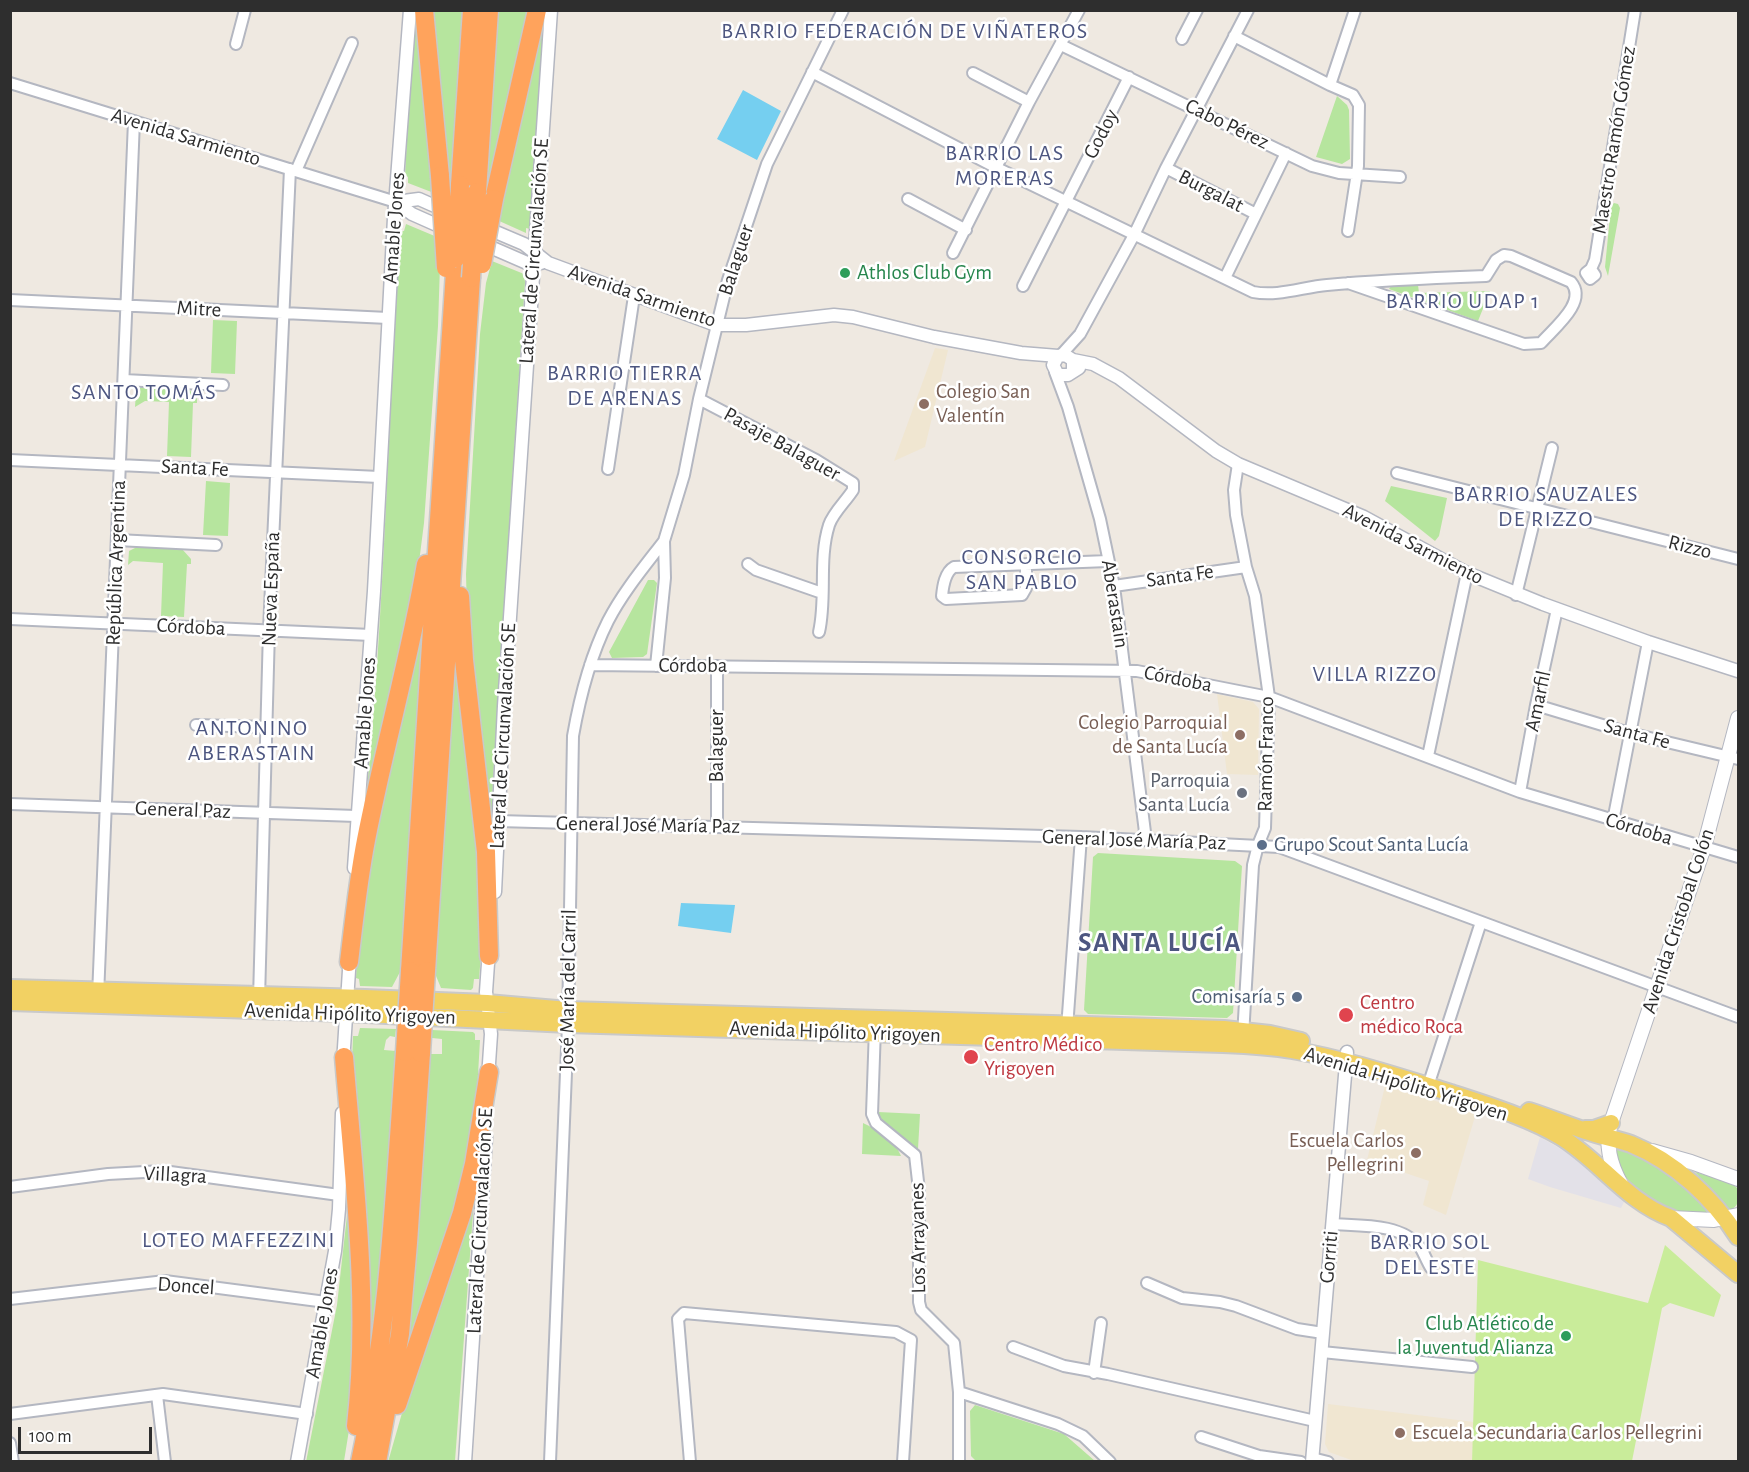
<!DOCTYPE html>
<meta charset="utf-8">
<style>
body{margin:0}
#map{position:relative;width:1749px;height:1472px;overflow:hidden;background:#efe9e1;font-family:"Alegreya Sans",sans-serif}
canvas{display:block}
.frame{position:absolute;inset:0;border:12px solid #2e2e2e;pointer-events:none}
.scale{position:absolute;left:18px;top:1427px;width:134px;height:27px;box-sizing:border-box;border:3px solid #2e2e2e;border-top:0;padding-left:8px;font-size:18px;line-height:21px;white-space:nowrap;color:#2e2e2e;-webkit-text-stroke:4px #fff;paint-order:stroke}
</style>
<div id="map">
<canvas width="1749" height="1472"></canvas>
<div class="frame"></div>
<div class="scale">100 m</div>
</div>
<script>
const ctx = document.querySelector('canvas').getContext('2d');
ctx.lineJoin = 'round';
function fillPath(path, color) { ctx.fillStyle = color; ctx.fill(path, 'evenodd'); }
function strokePath(path, color, width, dash) { ctx.strokeStyle = color; ctx.lineWidth = width; ctx.lineCap = dash ? 'butt' : 'round'; ctx.setLineDash(dash || []); ctx.stroke(path); }
function write(font, color, halo, rows, align = 'center') {
  ctx.font = font + ' "Alegreya Sans",sans-serif'; ctx.lineWidth = 5; ctx.setLineDash([]); ctx.textBaseline = 'middle'; ctx.strokeStyle = halo; ctx.fillStyle = color; for (const [text, x, y, turn = 0] of rows) {
    ctx.save(); ctx.translate(x, y); ctx.rotate((+turn || 0) * Math.PI / 180); ctx.textAlign = isNaN(turn) ? turn : align; if (halo) ctx.strokeText(text, 0, 0); ctx.fillText(text, 0, 0); ctx.restore();
  }
}
const industrial = new Path2D(`
 M1540,1137L1568,1153L1625,1200L1621,1208L1550,1187L1528,1179Z`);
const education = new Path2D(`
 M935,348L948,350L925,447L894,461Z
 M1217,694L1253,702L1259,709L1258,775L1227,774Z
 M1385,1086L1476,1113L1446,1215L1423,1205L1429,1181L1367,1160Z
 M1328,1404L1474,1422L1472,1461H1354L1329,1452L1325,1444Z`);
const green = new Path2D(`
 M414,11H420L434,193L408,183V177L405,175Z
 M427,11H464L449,234Z
 M497,11H535L491,191L486,188Z
 M543,11H547L530,229L526,228V233L497,220Z
 M1337,96L1347,105L1349,110L1350,159L1342,164L1316,157Z
 M1614,203L1618,204L1620,208L1608,276L1605,267L1611,206Z
 M406,224L437,237L440,265L438,326L424,523L416,586L365,809C385,617 387,423 401,231H404Z
 M492,261L524,274L525,282L493,779L491,847L467,612L466,574L480,334L486,283Z
 M1418,285L1419,293L1490,291L1478,321L1389,289L1391,286Z
 M213,320L237,321L235,374L211,373Z
 M143,386L188,388L197,399V403H193L191,457L167,456L169,402L145,401L135,407L136,391Z
 M206,481L230,483L228,536L203,535Z
 M1391,486L1447,498L1439,536L1435,541L1385,501Z
 M137,547L182,549L191,559V564H187L184,617L161,616L163,563L133,561L128,565L129,551Z
 M648,580H654L657,583L647,654L643,657L612,658L609,652Z
 M424,615L401,970L392,987L360,986L359,979L356,978L360,904Z
 M457,620L484,917L479,979H474L473,988L471,990L441,988L434,971Z
 M1098,853L1235,861L1242,866L1233,1013L1227,1018L1088,1014L1084,1010L1093,857Z
 M360,1028L396,1029L395,1037L390,1036L386,1040L384,1050L396,1051L381,1268L369,1367L352,1062L353,1036H358Z
 M432,1030L473,1032L475,1034V1040H480L474,1144L472,1157L406,1360V1338L429,1054H442V1039L432,1038Z
 M878,1112L920,1114L918,1149L912,1150L881,1122Z
 M863,1123C876,1129 896,1142 901,1156L862,1154Z
 M1614,1144L1665,1169L1714,1213H1679L1664,1208L1631,1186L1621,1171Z
 M1695,1172L1732,1183L1738,1189C1738,1199 1740,1207 1729,1210Z
 M474,1200L455,1461L388,1462L404,1406Z
 M347,1215H351L355,1286L350,1424L344,1461L306,1462L337,1305Z
 M975,1405L1064,1434L1095,1461H976L971,1456L970,1411Z`);
const pitch = new Path2D(`
 M1665,1245L1721,1295L1714,1317L1670,1303L1662,1308L1632,1461L1472,1462L1478,1260L1648,1303Z`);
const water = new Path2D(`
 M743,90L781,111L757,160L717,139Z
 M681,903L735,905L731,933L678,926Z`);
const minor = new Path2D(`
 M1234,36L1330,85L1353,95L1359,105L1358,166L1348,231
 M1182,39L1197,10
 M236,44L245,10
 M1061,45L1312,166L1339,173L1400,177
 M812,72L997,168L1253,292C1278,297 1303,287 1327,285C1380,280 1433,278 1486,276L1496,260L1504,255L1511,256L1571,282C1588,302 1554,328 1541,343L1524,344L1348,283
 M973,73L1029,102
 M10,83L396,202
 M1330,85L1355,10
 M1166,168L1256,214
 M296,171L352,43
 M908,199L966,230
 M953,253L1029,102L1079,10
 M1591,269L1595,275L1590,279L1586,273L1591,269L1595,260L1635,10
 M1225,278L1286,153
 M1023,286L1129,77
 M10,300L388,318
 M1061,355L1080,334L1134,235L1166,168L1248,10
 M1055,372L1068,407L1100,519L1114,586L1146,840
 M124,380L223,385
 M699,399L816,460L853,483V490C846,501 833,513 829,525C818,560 827,597 819,632
 M10,460L379,477
 M1238,464L1234,490L1236,515L1246,567L1255,596L1269,697L1265,828L1258,845L1253,865L1243,1036
 M608,469L634,296
 M1397,473L1738,559
 M117,540L216,545
 M748,564L756,570L822,593
 M1026,565V588L1022,595L946,599L942,596C943,586 945,572 954,567L1108,561
 M1114,586L1246,567
 M1516,595L1552,448
 M10,619L371,635
 M590,665L1137,671L1269,697L1520,792L1738,857
 M656,666L665,578L664,541L684,475L699,399L728,280L767,164L843,10
 M717,666V825
 M1536,705L1629,733L1738,759
 M196,725L266,727
 M1428,756L1467,573
 M1520,792L1536,705L1557,609
 M10,804L356,816
 M498,821L1081,837L1279,847L1738,1017
 M1613,821L1648,642
 M98,996L134,121
 M259,999L269,630L290,169
 M875,1028L872,1114L876,1123L915,1155L919,1190V1302L921,1310L954,1343L959,1392V1462
 M1067,1028L1081,837
 M1428,1086L1481,922
 M10,1187L108,1174L163,1171L339,1195
 M1332,1224C1360,1226 1401,1223 1420,1247C1424,1253 1427,1262 1431,1268
 M1147,1283L1182,1298L1220,1302L1236,1306L1297,1329L1323,1333
 M10,1299L165,1281L326,1302
 M1013,1347L1064,1366L1108,1374L1315,1421
 M1322,1352L1472,1367
 M1094,1373L1101,1323
 M959,1392L1058,1424L1083,1436L1110,1462
 M157,1395L165,1462
 M10,1414L163,1394L307,1414
 M1201,1437L1259,1456L1301,1462
 M10,1443L13,1462
 M1312,1458L1328,1462
 M550,1462L568,1024L573,736C580,696 590,657 608,621C623,592 644,567 664,541
 M690,1462L678,1319L684,1313L896,1332L911,1340L903,1462`);
const tertiary = new Path2D(`
 M396,202L419,199L446,211
 M396,202L412,214L448,230
 M484,227L524,244L548,263L716,325H746L834,315L853,317L934,337L1021,353L1058,356L1065,355L1073,360V371
 M481,243L527,263H541
 M1058,356L1053,365L1058,375H1068L1079,368
 M1073,360L1093,364L1119,378L1216,451L1238,464L1364,517L1467,573L1543,604L1648,642L1738,671
 M354,868L374,591L394,218L410,10
 M495,892L504,706L551,10
 M343,1063L350,955
 M488,1078L491,1034L486,992L489,949
 M297,1462L335,1251L339,1209L342,1113
 M465,1462L486,1137
 M1312,1462L1347,1052`);
const secondary = new Path2D(`
 M1652,1151L1691,1162L1738,1179
 M1621,1184C1610,1164 1605,1145 1611,1123L1704,847L1738,718
 M1671,1218L1714,1220L1738,1215`);
const primary = new Path2D(`
 M10,988L365,998L487,1003L568,1010L1224,1029L1270,1034L1301,1041
 M10,1002L346,1013L568,1024L1223,1044C1246,1045 1269,1046 1292,1050C1345,1059 1399,1077 1451,1093C1487,1105 1528,1117 1561,1137C1600,1161 1627,1202 1671,1218L1738,1274
 M1529,1111C1548,1117 1567,1125 1586,1131C1601,1136 1616,1139 1631,1144C1675,1162 1713,1198 1738,1237
 M1585,1129H1594L1611,1123`);
const motorway = new Path2D(`
 M424,10L440,176
 M460,185L472,10
 M477,192L489,10
 M494,199L537,10
 M460,596L464,660L486,852L489,956
 M349,962C354,921 358,881 366,840C384,748 410,657 426,564
 M410,971L455,271
 M426,971L471,278
 M344,1057C354,1179 370,1303 356,1426
 M397,1405L462,1213L474,1164L489,1072
 M360,1462C389,1326 395,1189 405,1052
 M377,1462L400,1334L408,1243L421,1053`);
const motorwayBridge = new Path2D(`
 M440,176L446,268
 M456,258L460,185
 M482,264L494,199
 M471,278L477,192
 M405,1052L410,971
 M421,1053L426,971`);
const markers = [
 [845,273,6,"#2e9e5b"],
 [924,404,6,"#8d6e63"],
 [1240,735,6,"#8d6e63"],
 [1242,793,6,"#6b7280"],
 [1262,845,6,"#5c6f8a"],
 [1297,997,6,"#5c6f8a"],
 [1346,1015,8,"#e0444e"],
 [971,1057,8,"#e0444e"],
 [1416,1153,6,"#8d6e63"],
 [1566,1336,6,"#2e9e5b"],
 [1400,1433,6,"#8d6e63"]
];
const streetNames = [
 ["Cabo Pérez",1227,124,26],
 ["Godoy",1101,134,-63],
 ["Avenida Sarmiento",186,137,17],
 ["Maestro Ramón Gómez",1614,140,-81],
 ["Burgalat",1211,191,27],
 ["Amable Jones",394,228,-86],
 ["Lateral de Circunvalación SE",534,251,-86],
 ["Balaguer",736,260,-72],
 ["Avenida Sarmiento",642,296,19],
 ["Mitre",199,309,3],
 ["Pasaje Balaguer",782,444,29],
 ["Santa Fe",195,468,3],
 ["Avenida Sarmiento",1413,544,27],
 ["Rizzo",1690,547,14],
 ["República Argentina",116,563,-88],
 ["Santa Fe",1180,576,-8],
 ["Nueva España",271,589,-88],
 ["Aberastain",1115,604,81],
 ["Córdoba",191,627,3],
 ["Córdoba",693,666],
 ["Córdoba",1178,679,11],
 ["Amarfil",1538,701,-78],
 ["Amable Jones",365,713,-86],
 ["Santa Fe",1637,734,15],
 ["Lateral de Circunvalación SE",503,736,-87],
 ["Balaguer",717,746,-90],
 ["Ramón Franco",1266,754,-89],
 ["General Paz",183,810,2],
 ["General José María Paz",648,825,1],
 ["Córdoba",1639,829,17],
 ["General José María Paz",1134,840,2],
 ["Avenida Cristobal Colón",1678,921,-72],
 ["José María del Carril",568,990,-89],
 ["Avenida Hipólito Yrigoyen",350,1014,2],
 ["Avenida Hipólito Yrigoyen",835,1032,2],
 ["Avenida Hipólito Yrigoyen",1406,1084,17],
 ["Villagra",175,1175,3],
 ["Lateral de Circunvalación SE",480,1221,-87],
 ["Los Arrayanes",918,1238,-91],
 ["Gorriti",1329,1257,-85],
 ["Doncel",186,1286,4],
 ["Amable Jones",322,1323,-80]
];
const leisureNames = [
 ["Athlos Club Gym",857,273],
 ["Club Atlético de",1554,1324,"right"],
 ["la Juventud Alianza",1554,1348,"right"]
];
const educationNames = [
 ["Colegio San",936,392],
 ["Valentín",936,416],
 ["Colegio Parroquial",1228,723,"right"],
 ["de Santa Lucía",1228,747,"right"],
 ["Escuela Carlos",1404,1141,"right"],
 ["Pellegrini",1404,1165,"right"],
 ["Escuela Secundaria Carlos Pellegrini",1412,1433]
];
const worshipNames = [
 ["Parroquia",1230,781],
 ["Santa Lucía",1230,805]
];
const serviceNames = [
 ["Grupo Scout Santa Lucía",1274,845],
 ["Comisaría 5",1285,997,"right"]
];
const healthNames = [
 ["Centro",1360,1003],
 ["médico Roca",1360,1027],
 ["Centro Médico",984,1045],
 ["Yrigoyen",984,1069]
];
const neighbourhoodNames = [
 ["BARRIO FEDERACIÓN DE VIÑATEROS",905,31],
 ["BARRIO LAS",1005,153],
 ["MORERAS",1005,178],
 ["BARRIO UDAP 1",1463,301],
 ["BARRIO TIERRA",625,373],
 ["DE ARENAS",625,398],
 ["SANTO TOMÁS",144,392],
 ["BARRIO SAUZALES",1546,494],
 ["DE RIZZO",1546,519],
 ["CONSORCIO",1022,557],
 ["SAN PABLO",1022,582],
 ["VILLA RIZZO",1375,674],
 ["ANTONINO",252,728],
 ["ABERASTAIN",252,753],
 ["LOTEO MAFFEZZINI",239,1240],
 ["BARRIO SOL",1430,1242],
 ["DEL ESTE",1430,1267]
];
const districtNames = [
 ["SANTA LUCÍA",1160,943]
];
fillPath(industrial, '#e3e1e8');
fillPath(education, '#f0e6d1');
fillPath(green, '#b6e59e');
fillPath(pitch, '#c9ec9a');
fillPath(water, '#75cff0');
strokePath(minor, '#b4b7c1', 14);
strokePath(tertiary, '#b4b7c1', 15);
strokePath(secondary, '#b4b7c1', 16);
strokePath(primary, '#c9c9c9', 20);
strokePath(motorway, '#c9c9c9', 21);
strokePath(minor, '#fff', 10);
strokePath(tertiary, '#fff', 12);
strokePath(secondary, '#fff', 14);
strokePath(primary, '#f2d163', 16);
strokePath(motorway, '#ffa35c', 18);
strokePath(motorwayBridge, '#c9c9c9', 21, []);
strokePath(motorwayBridge, '#ffa35c', 18);
for (const [x, y, r, color] of markers) { const dot = new Path2D(); dot.arc(x, y, r, 0, 2 * Math.PI); ctx.fillStyle = color; ctx.fill(dot); strokePath(dot, '#fff', 2); }
write('21px', '#2e2e2e', '#fff', streetNames);
write('21px', '#27864d', '#fff', leisureNames, 'left');
write('21px', '#785e54', '#fff', educationNames, 'left');
write('21px', '#5b616d', '#fff', worshipNames, 'right');
write('21px', '#4e5e75', '#fff', serviceNames, 'left');
write('21px', '#be3a42', '#fff', healthNames, 'left');
ctx.letterSpacing = '1.5px';
write('22px', '#4d5680', '#fff', neighbourhoodNames);
ctx.letterSpacing = '0px';
ctx.letterSpacing = '1.5px';
write('bold 27px', '#4d5680', '#fff', districtNames);
ctx.letterSpacing = '0px';
</script>
